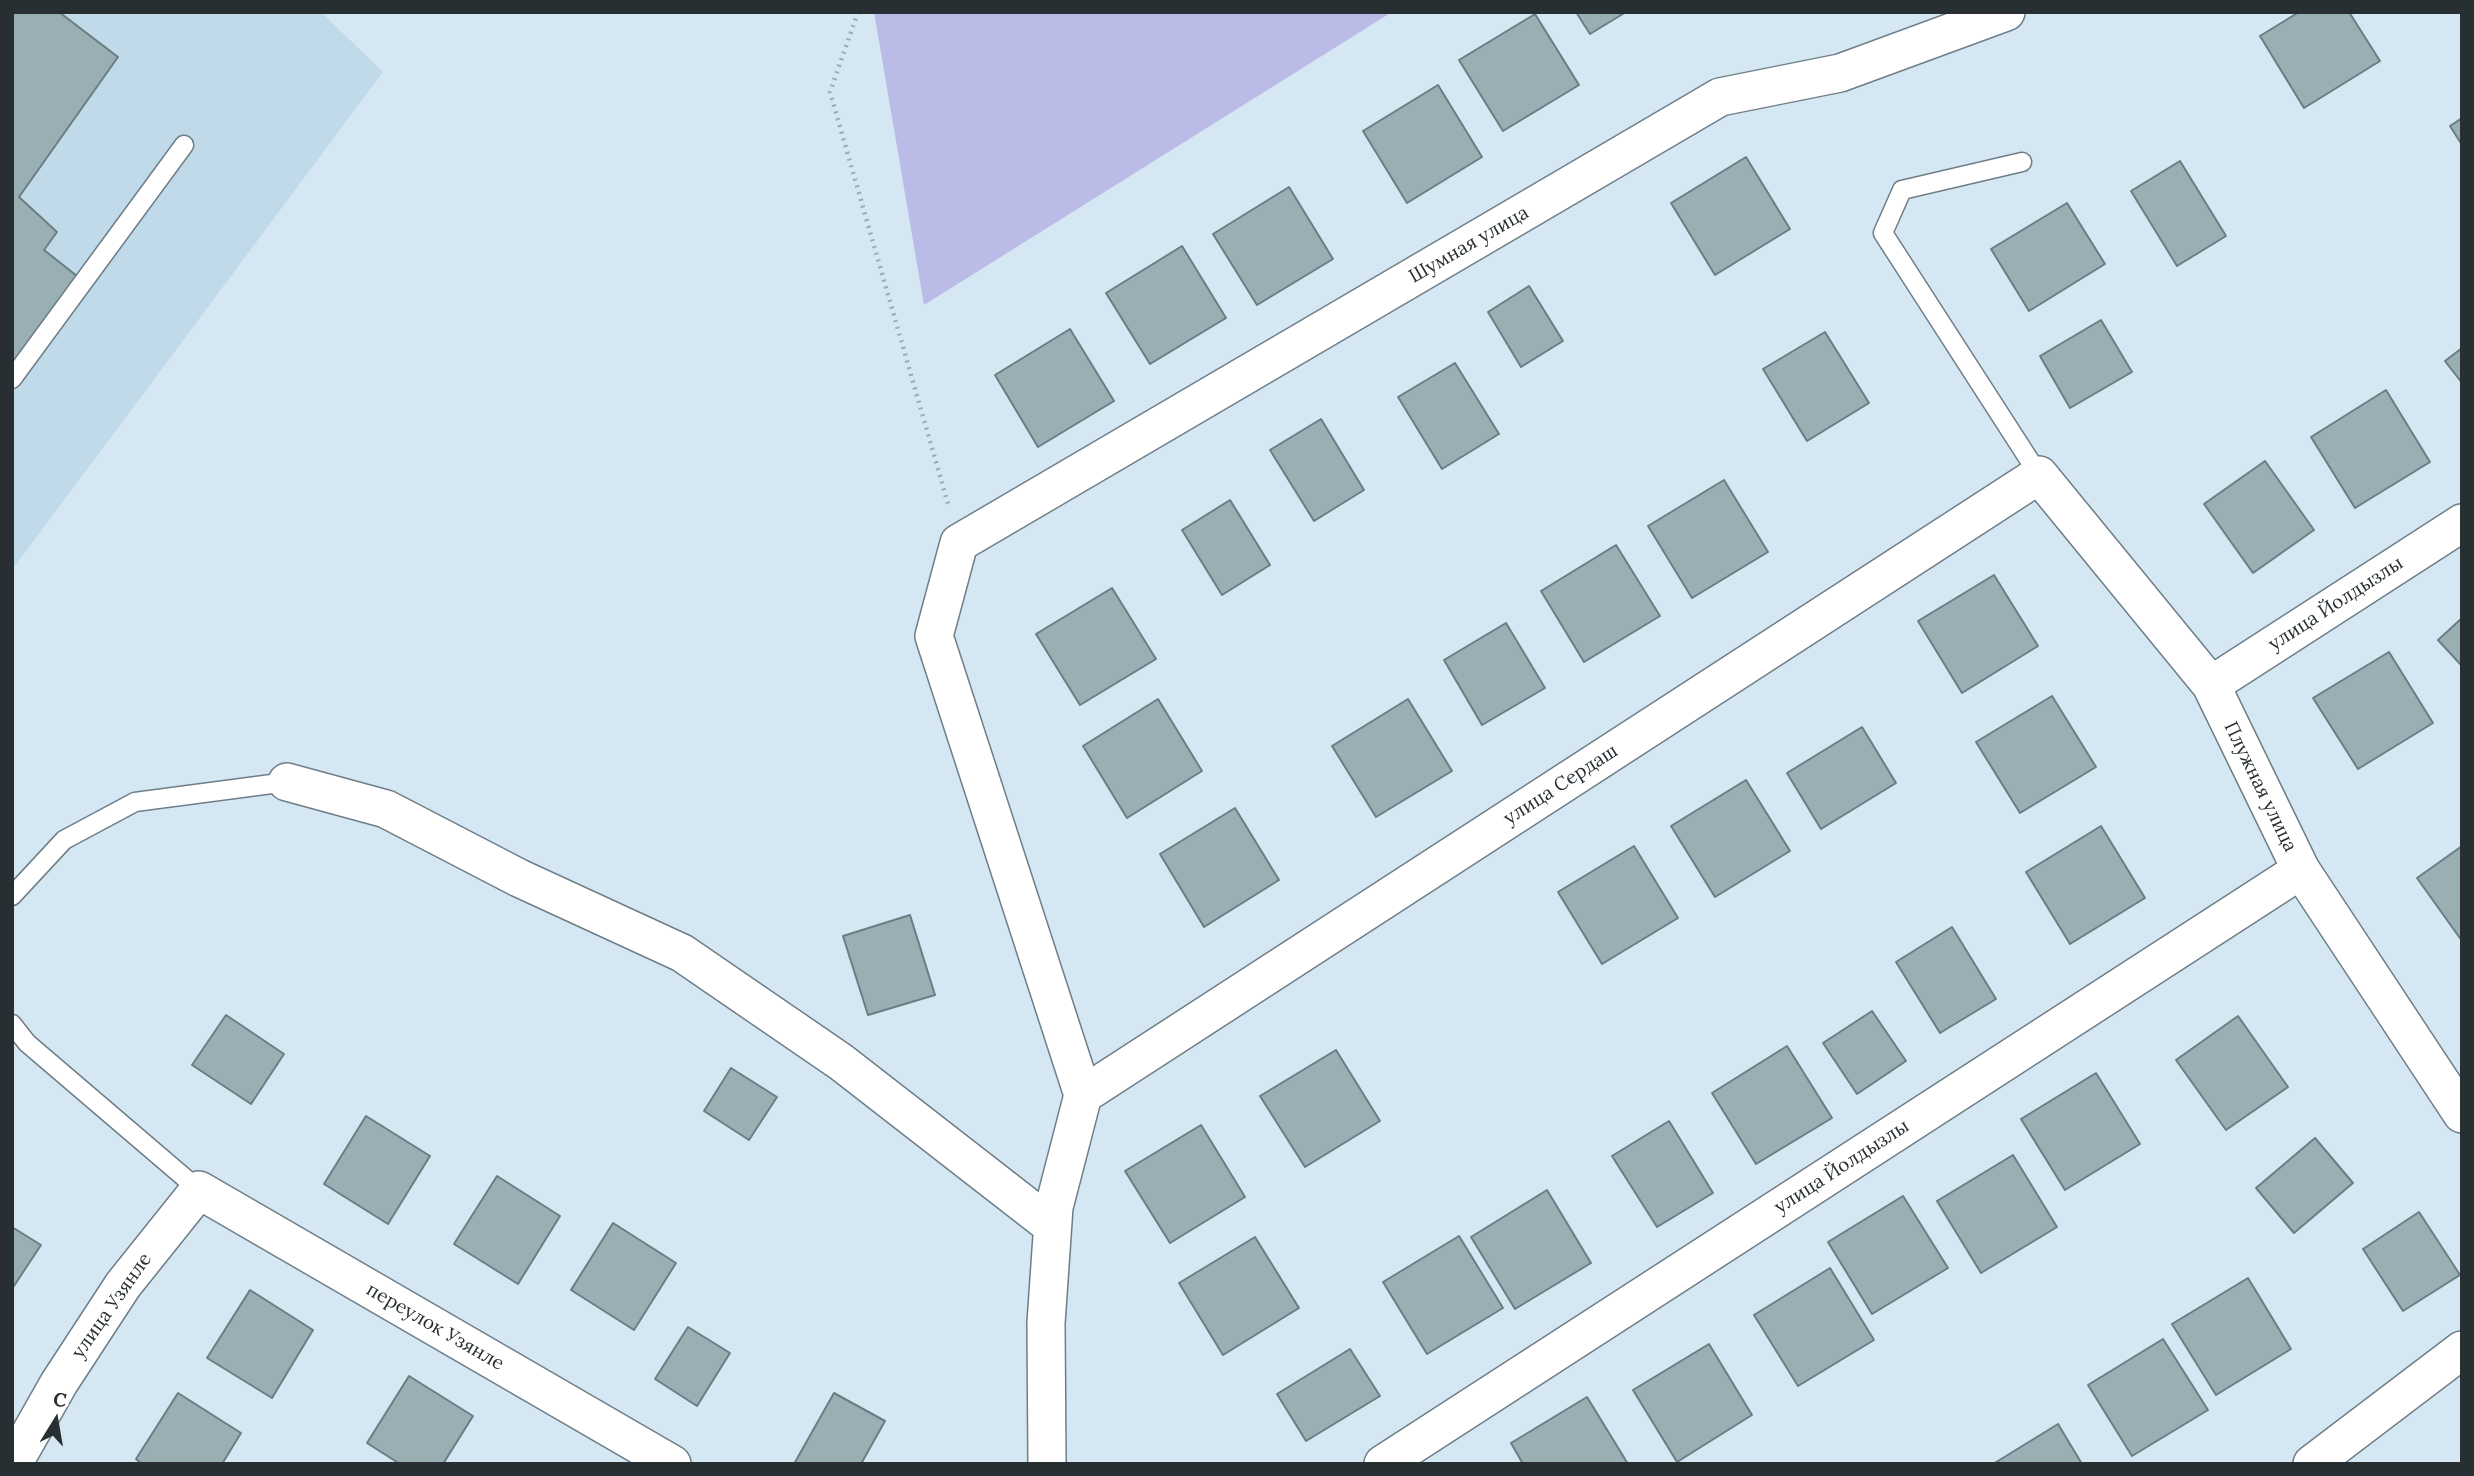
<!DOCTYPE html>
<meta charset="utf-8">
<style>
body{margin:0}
#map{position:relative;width:2474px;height:1476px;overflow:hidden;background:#d5e7f3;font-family:Lora,serif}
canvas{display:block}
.frame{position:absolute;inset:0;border:14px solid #282f33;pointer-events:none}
.north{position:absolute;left:21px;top:1385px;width:70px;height:70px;-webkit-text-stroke:5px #fff;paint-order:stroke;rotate:11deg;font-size:19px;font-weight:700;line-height:28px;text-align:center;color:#282f33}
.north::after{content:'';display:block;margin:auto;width:24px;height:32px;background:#282f33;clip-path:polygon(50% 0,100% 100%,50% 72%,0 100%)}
</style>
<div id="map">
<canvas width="2474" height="1476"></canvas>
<div class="frame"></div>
<div class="north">С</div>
</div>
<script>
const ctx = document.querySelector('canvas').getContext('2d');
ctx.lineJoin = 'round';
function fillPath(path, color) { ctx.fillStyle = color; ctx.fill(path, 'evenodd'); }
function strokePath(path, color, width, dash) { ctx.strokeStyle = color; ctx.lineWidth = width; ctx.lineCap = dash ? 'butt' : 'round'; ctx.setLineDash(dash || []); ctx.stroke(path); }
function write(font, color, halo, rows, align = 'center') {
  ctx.font = font + ' Lora,serif'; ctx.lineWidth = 5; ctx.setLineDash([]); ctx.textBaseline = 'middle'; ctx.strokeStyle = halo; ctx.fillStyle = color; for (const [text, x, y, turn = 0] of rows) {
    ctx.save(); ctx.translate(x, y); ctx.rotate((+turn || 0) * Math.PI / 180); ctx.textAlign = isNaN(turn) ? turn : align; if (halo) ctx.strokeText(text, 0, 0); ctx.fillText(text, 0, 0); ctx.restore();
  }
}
const built = new Path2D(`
 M12,12H321L383,72L12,570Z`);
const green = new Path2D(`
 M874,12H1392L924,305Z`);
const building = new Path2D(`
 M12,12H59L118,57L19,197L57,232L44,250L77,276L12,364Z
 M1576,12H1626L1590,34Z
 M2299,12H2349L2380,61L2304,108L2260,36Z
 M1535,14L1579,85L1503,131L1459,60Z
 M1438,85L1482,157L1407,203L1363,131Z
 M2462,118V145L2450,126Z
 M1746,157L1790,229L1715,275L1671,203Z
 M2180,161L2226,236L2177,266L2131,191Z
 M1289,187L1333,259L1257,305L1213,234Z
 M2067,203L2105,264L2029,311L1991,249Z
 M1182,246L1226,318L1150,364L1106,293Z
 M1529,286L1563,341L1521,367L1488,312Z
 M2101,320L2132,372L2070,408L2040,356Z
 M1070,329L1114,401L1038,447L995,375Z
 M1825,332L1869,403L1807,441L1763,369Z
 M2462,348V383L2445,361Z
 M1455,363L1499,434L1442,469L1398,397Z
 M2386,390L2430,462L2355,508L2311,437Z
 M1321,419L1364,490L1314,521L1270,450Z
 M2265,461L2314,530L2253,573L2204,504Z
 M1724,480L1768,552L1692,598L1648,526Z
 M1230,500L1270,565L1222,595L1182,530Z
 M1616,545L1660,616L1584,662L1541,591Z
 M1994,575L2038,646L1962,693L1918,621Z
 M1112,588L1156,659L1080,705L1036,634Z
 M2462,618V666L2438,640Z
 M1506,623L1545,688L1482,725L1444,660Z
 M2389,652L2433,723L2358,769L2313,698Z
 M2052,696L2096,767L2020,813L1976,742Z
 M1158,699L1202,771L1127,818L1083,746Z
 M1408,699L1452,771L1376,817L1332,746Z
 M1862,727L1896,783L1821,829L1787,773Z
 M1746,780L1790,851L1715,897L1671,826Z
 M1235,808L1279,880L1204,927L1160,854Z
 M2101,826L2145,898L2070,944L2026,872Z
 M1634,846L1678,918L1602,964L1558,892Z
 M2462,846V941L2417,878Z
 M910,915L935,995L868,1015L843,936Z
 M1952,927L1996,999L1940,1033L1896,962Z
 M1872,1011L1906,1061L1857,1094L1823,1043Z
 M226,1015L284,1054L251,1104L192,1065Z
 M2238,1016L2288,1087L2226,1130L2176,1060Z
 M1787,1046L1832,1118L1756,1164L1712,1093Z
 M1336,1050L1380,1121L1305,1167L1260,1096Z
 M731,1068L777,1097L749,1140L704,1111Z
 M2096,1073L2140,1144L2065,1190L2021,1119Z
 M366,1116L430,1156L388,1224L324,1184Z
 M1669,1121L1713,1193L1657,1227L1612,1156Z
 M1201,1125L1245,1197L1170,1243L1125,1171Z
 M2315,1138L2353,1183L2294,1233L2256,1188Z
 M2013,1155L2057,1227L1981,1273L1937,1201Z
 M497,1176L560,1216L518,1284L454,1244Z
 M1547,1190L1591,1263L1515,1309L1471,1237Z
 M1903,1196L1948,1268L1872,1314L1828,1242Z
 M2419,1212L2460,1275L2403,1311L2363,1249Z
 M613,1223L676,1263L634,1330L571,1290Z
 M12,1227L41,1245L12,1289Z
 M1459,1236L1503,1308L1427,1354L1383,1282Z
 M1255,1237L1299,1308L1223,1355L1179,1283Z
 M1830,1268L1874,1340L1798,1386L1754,1315Z
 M2248,1278L2291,1349L2216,1395L2172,1324Z
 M250,1290L313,1330L272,1398L207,1358Z
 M688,1327L730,1353L697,1406L655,1379Z
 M2163,1339L2208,1410L2132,1456L2088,1385Z
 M1709,1344L1752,1415L1677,1462L1633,1390Z
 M1350,1349L1380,1396L1306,1441L1277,1394Z
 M409,1376L473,1416L443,1464H400L367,1443Z
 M178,1393L241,1433L222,1464H142L136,1459Z
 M834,1393L885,1421L861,1464H794Z
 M1587,1397L1628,1464H1523L1511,1443Z
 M2058,1424L2082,1464H1993Z`);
const path = new Path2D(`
 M858,12L830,92L948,504`);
const lane = new Path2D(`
 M2022,162L1902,190L1883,233L2039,475
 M12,379L184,145
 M12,896L64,840L135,802L287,782
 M12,1024L27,1043L199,1190`);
const street = new Path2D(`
 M2211,685L2462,523
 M287,782L386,809L519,878L682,953L841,1062L1052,1226
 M1083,1095L2039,475L2211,685L2301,870L2462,1114
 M13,1464L59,1383L123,1285L199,1190L672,1464
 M1047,1464L1046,1323L1054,1207L1083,1095L934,636L959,543L1720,97L1840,73L2006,12
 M1383,1464L2301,870
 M2312,1464L2462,1350`);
const streetNames = [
 ["Шумная улица",1469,245,-30],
 ["улица Йолдызлы",2336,604,-33],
 ["улица Сердаш",1561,785,-33],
 ["Плужная улица",2260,787,64],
 ["улица Йолдызлы",1842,1167,-33],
 ["улица Узянле",112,1306,-55],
 ["переулок Узянле",435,1327,30]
];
fillPath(built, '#c1dae9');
fillPath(green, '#babce7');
fillPath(building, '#9aafb4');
strokePath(building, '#697e82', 2);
strokePath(lane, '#6e7e88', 21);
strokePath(street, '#6e7e88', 40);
strokePath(path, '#9dabb4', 4.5, [2, 5]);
strokePath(lane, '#fff', 18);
strokePath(street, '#fff', 37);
write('19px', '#282f33', '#fff', streetNames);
</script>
